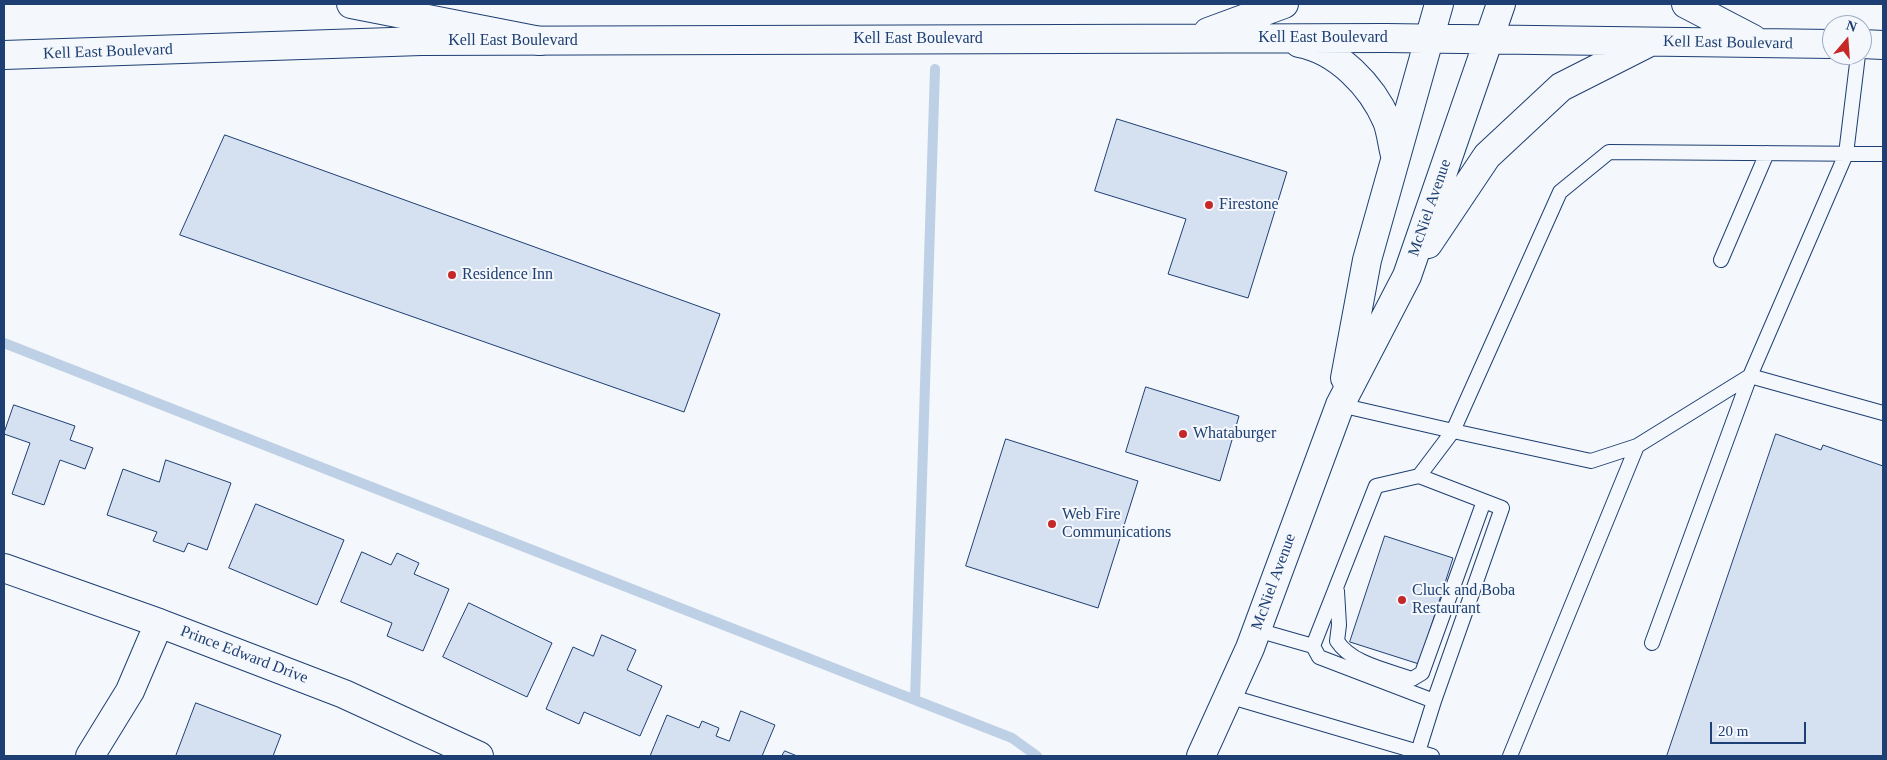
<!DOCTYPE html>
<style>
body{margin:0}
#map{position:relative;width:1887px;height:760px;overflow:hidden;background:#f4f7fb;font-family:"Times New Roman",serif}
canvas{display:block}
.frame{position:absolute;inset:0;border:5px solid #1d3f73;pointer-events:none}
.north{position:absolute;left:1822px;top:15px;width:50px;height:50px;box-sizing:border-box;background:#f4f7fb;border:1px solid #9eadc5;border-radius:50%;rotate:18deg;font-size:14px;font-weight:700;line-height:20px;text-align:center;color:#1d3f73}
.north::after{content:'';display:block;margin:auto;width:18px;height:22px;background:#c62828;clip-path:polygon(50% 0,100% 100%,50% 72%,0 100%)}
.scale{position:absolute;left:1710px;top:722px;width:96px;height:22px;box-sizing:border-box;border:2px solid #1d3f73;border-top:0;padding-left:6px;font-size:15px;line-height:18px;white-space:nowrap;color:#1d3f73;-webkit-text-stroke:4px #f4f7fb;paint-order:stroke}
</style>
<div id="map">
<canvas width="1887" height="760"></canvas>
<div class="frame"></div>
<div class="north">N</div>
<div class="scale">20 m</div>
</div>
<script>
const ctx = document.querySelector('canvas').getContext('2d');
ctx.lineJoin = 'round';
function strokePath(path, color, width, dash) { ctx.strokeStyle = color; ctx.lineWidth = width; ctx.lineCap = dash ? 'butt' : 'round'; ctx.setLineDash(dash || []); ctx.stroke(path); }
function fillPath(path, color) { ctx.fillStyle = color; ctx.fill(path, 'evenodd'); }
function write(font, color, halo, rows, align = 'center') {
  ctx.font = font + ' "Times New Roman",serif'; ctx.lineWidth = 4; ctx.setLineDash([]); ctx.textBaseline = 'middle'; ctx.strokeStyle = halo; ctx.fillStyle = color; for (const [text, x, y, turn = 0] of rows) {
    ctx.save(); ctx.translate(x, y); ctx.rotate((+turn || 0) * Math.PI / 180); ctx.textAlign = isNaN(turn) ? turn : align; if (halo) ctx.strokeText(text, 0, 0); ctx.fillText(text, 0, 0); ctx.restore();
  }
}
const stream = new Path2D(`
 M4,343L1012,738L1037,756
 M915,700L935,69`);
const building = new Path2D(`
 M1117,119L1287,172L1248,298L1168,274L1186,219L1095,191Z
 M225,135L720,314L684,412L180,235Z
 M1146,387L1239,416L1220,481L1126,452Z
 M14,405L75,426L70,440L93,448L85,469L60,460L44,505L12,494L30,443L4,434Z
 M1776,434L1821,450L1823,445L1883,466V756H1667Z
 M1006,439L1138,481L1098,608L966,566Z
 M166,460L231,483L207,550L188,543L184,552L153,541L157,532L107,515L123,469L159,482Z
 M256,504L344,540L317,605L229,568Z
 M1385,536L1453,558L1419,664L1350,642Z
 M362,552L391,565L397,553L419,563L414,574L449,589L423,651L387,636L392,623L341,602Z
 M469,603L552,643L527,697L443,657Z
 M602,635L636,650L627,670L662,686L640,736L584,712L579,724L546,709L573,647L593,656Z
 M196,703L281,735L273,756H176Z
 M741,711L775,725L762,756H650L667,715L699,728L702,721L719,728L716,736L729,741Z
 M785,751L797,756H782Z`);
const lane = new Path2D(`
 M1721,260L1767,153
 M1340,405L1453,431L1560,192L1609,152L1883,154
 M1419,476L1453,431L1591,461L1637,446L1750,376L1883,413
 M1337,591L1339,625L1337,641C1352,664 1387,670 1412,679L1422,673L1484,501
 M1257,630L1313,646
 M1652,643L1750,376L1846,154L1858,55
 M1228,696L1432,756
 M1418,752L1434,701L1319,657L1313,646L1376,486L1419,476L1502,508L1434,701
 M1510,756L1637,446`);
const street = new Path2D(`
 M4,568L159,623L344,694L479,756
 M90,756L130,691L159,623`);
const secondary = new Path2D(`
 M1686,4L1753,39
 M1208,32L1284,4
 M1299,43C1338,50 1372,86 1387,121C1391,131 1392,144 1395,155
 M1862,44L1883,45
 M4,55L421,41L1386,38L1832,44
 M1428,244L1487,156L1561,87L1646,44
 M1345,378L1367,260L1439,4
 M1201,756L1250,648L1340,405L1407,276L1501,4`);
const highway = new Path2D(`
 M351,4L540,41`);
const markers = [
 [1209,205,5,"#c62828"],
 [452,275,5,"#c62828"],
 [1183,434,5,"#c62828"],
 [1052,524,5,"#c62828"],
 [1402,600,5,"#c62828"]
];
const streetNames = [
 ["Kell East Boulevard",1323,38],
 ["Kell East Boulevard",918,39],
 ["Kell East Boulevard",513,41],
 ["Kell East Boulevard",1728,43,1],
 ["Kell East Boulevard",108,52,-2],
 ["McNiel Avenue",1430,208,-71],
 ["McNiel Avenue",1274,582,-70],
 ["Prince Edward Drive",244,655,21]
];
const poiNames = [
 ["Firestone",1219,205],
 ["Residence Inn",462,275],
 ["Whataburger",1193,434],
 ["Web Fire",1062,515],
 ["Communications",1062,533],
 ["Cluck and Boba",1412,591],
 ["Restaurant",1412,609]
];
strokePath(stream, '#bed0e5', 10);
fillPath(building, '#d5e0f0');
strokePath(building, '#1d3f73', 1);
strokePath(lane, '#1d3f73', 16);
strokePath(street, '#1d3f73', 30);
strokePath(secondary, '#1d3f73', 30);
strokePath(highway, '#1d3f73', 30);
strokePath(lane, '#f4f7fb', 14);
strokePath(street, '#f4f7fb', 28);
strokePath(secondary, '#f4f7fb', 28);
strokePath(highway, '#f4f7fb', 28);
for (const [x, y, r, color] of markers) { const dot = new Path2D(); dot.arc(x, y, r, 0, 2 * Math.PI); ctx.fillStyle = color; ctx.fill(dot); strokePath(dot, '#f4f7fb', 2); }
write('16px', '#1d3f73', '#f4f7fb', streetNames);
write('16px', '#1d3f73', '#f4f7fb', poiNames, 'left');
</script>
